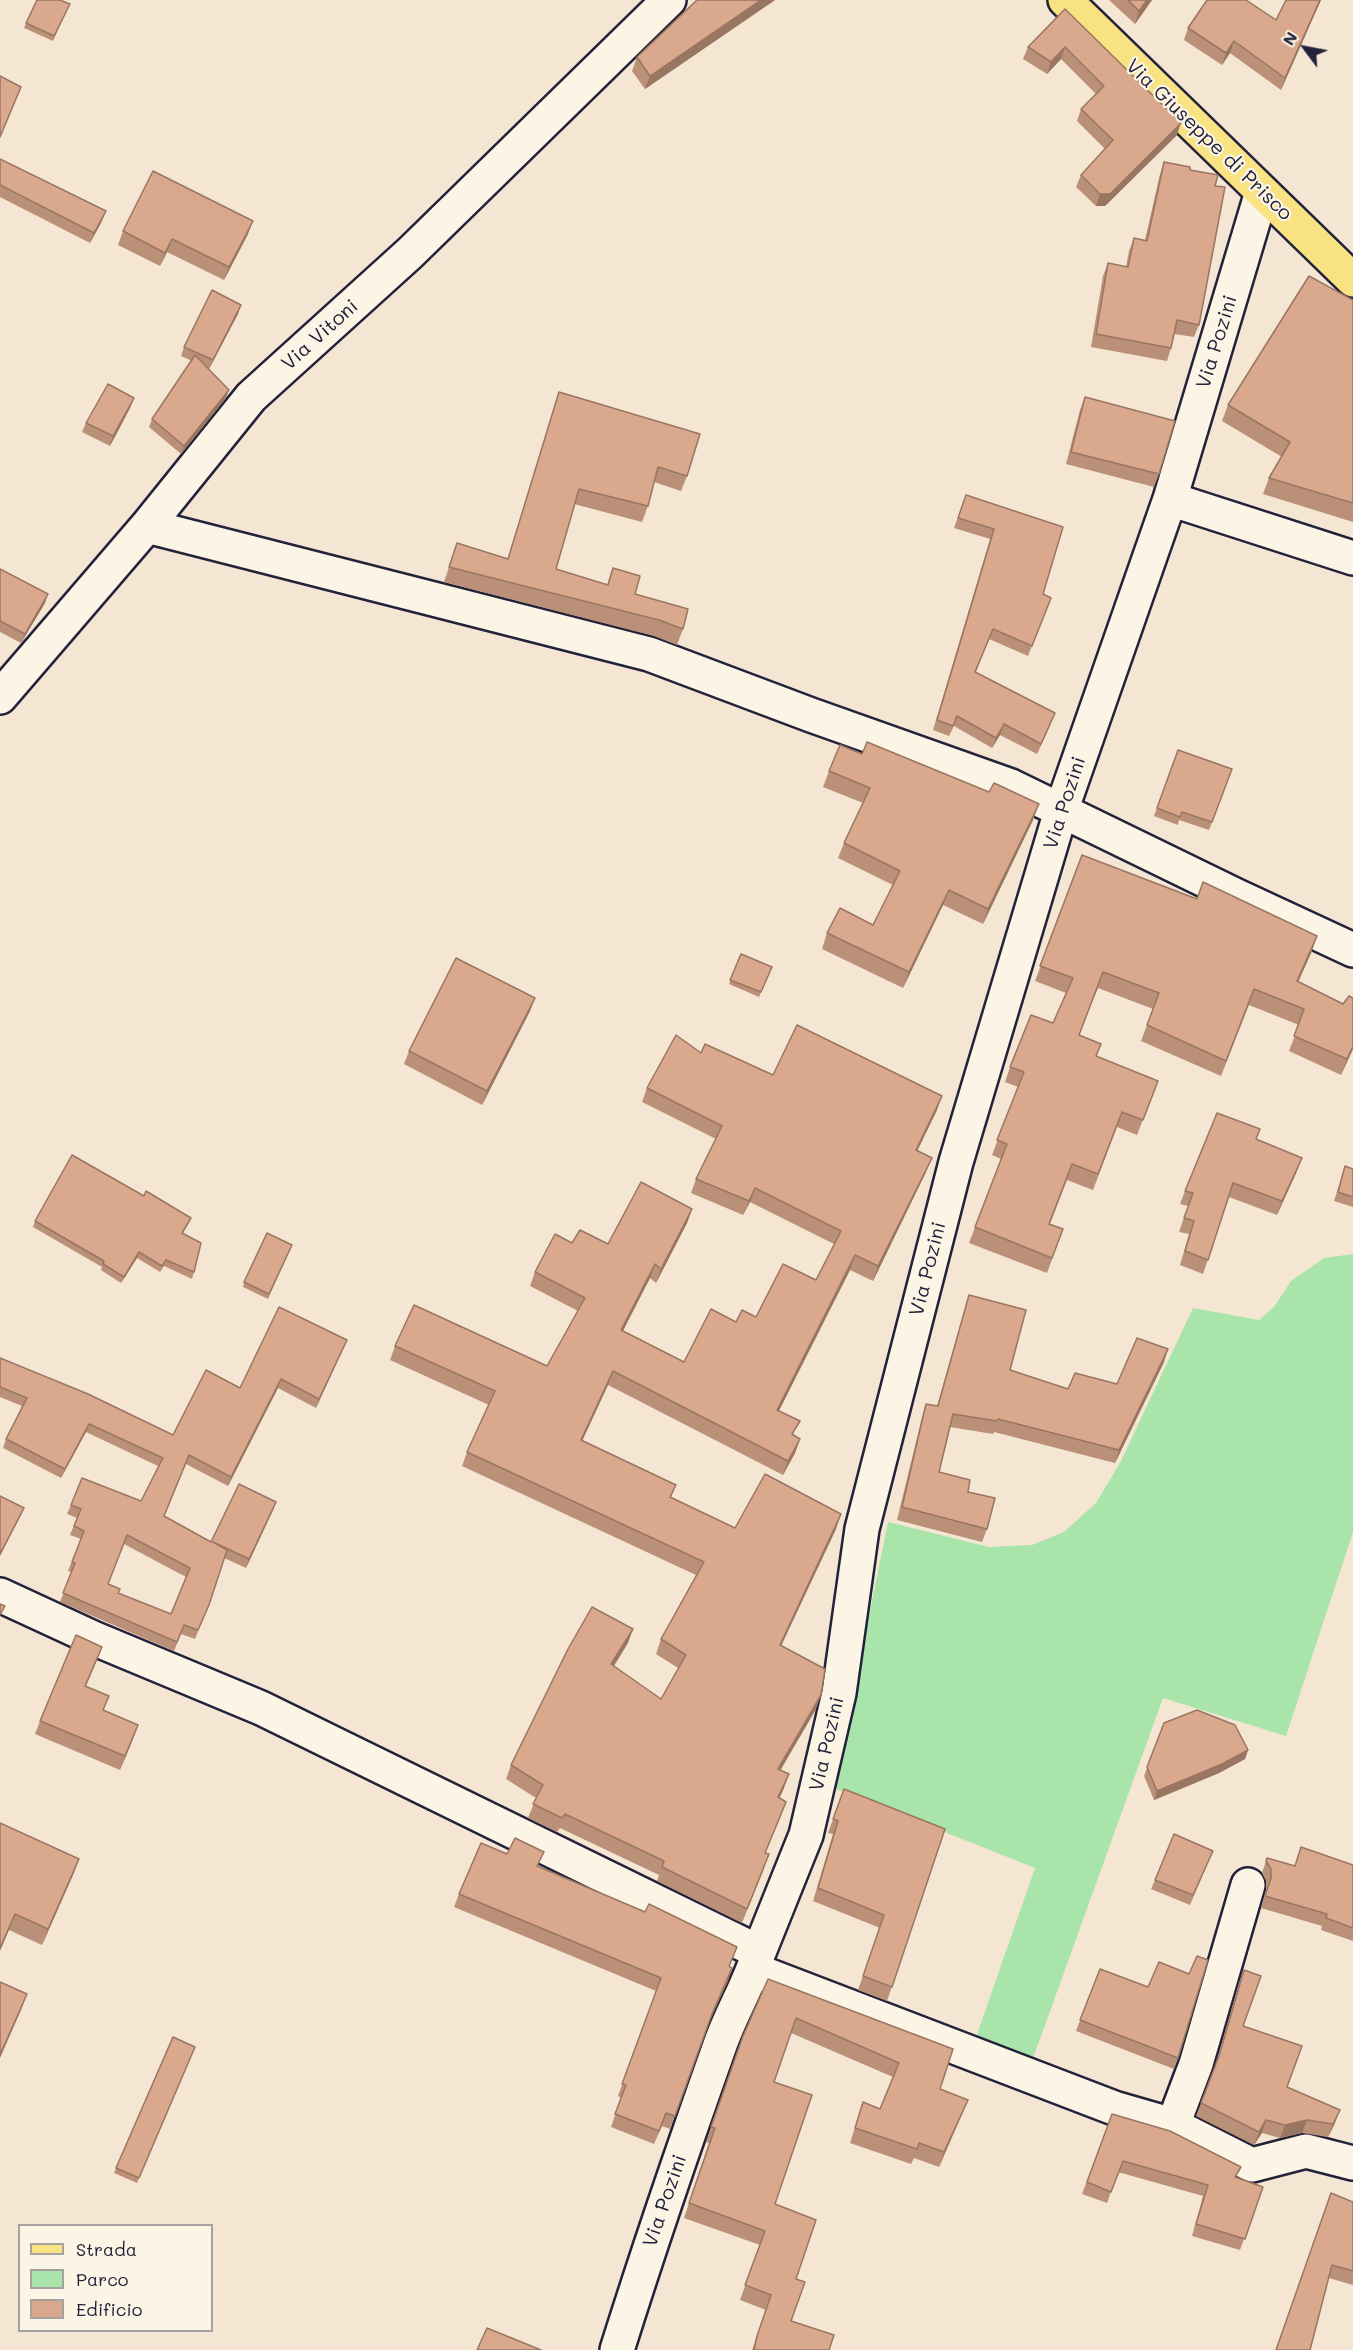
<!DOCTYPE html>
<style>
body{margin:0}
#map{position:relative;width:1353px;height:2350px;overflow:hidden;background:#f5e6d3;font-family:Mali,sans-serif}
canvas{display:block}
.legend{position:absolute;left:18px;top:2224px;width:195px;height:108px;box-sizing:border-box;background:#fcf5e5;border:2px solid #a5a1a1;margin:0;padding:8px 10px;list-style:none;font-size:18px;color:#22223b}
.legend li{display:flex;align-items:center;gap:12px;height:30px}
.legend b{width:30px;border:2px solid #a5a1a1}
.north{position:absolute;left:1275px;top:18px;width:60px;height:60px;-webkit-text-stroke:4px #fcf5e5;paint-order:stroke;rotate:302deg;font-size:16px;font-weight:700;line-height:24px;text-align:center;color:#22223b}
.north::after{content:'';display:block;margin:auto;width:21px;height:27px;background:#22223b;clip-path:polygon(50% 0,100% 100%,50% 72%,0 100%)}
</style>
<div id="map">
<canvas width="1353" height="2350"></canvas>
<ul class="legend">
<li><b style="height:8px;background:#f8e281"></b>Strada</li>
<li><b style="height:16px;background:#a9e5aa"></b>Parco</li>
<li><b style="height:16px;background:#daa88c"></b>Edificio</li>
</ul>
<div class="north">N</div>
</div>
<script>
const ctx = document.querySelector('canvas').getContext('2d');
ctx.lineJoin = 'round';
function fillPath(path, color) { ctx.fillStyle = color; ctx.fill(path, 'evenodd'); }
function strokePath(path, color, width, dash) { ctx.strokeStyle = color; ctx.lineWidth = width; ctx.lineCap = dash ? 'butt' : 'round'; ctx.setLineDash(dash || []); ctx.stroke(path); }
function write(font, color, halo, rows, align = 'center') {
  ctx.font = font + ' Mali,sans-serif'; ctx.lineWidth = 4.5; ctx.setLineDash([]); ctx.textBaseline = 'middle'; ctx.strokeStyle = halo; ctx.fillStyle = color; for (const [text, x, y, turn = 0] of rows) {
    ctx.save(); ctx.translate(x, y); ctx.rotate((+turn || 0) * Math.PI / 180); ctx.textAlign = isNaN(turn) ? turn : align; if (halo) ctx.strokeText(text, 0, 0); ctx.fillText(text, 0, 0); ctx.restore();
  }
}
const green = new Path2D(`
 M1353,1254V1532L1286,1736L1163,1698L1031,2064L974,2043L1035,1868L834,1788L888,1522L989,1547L1032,1545L1064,1532L1096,1503L1120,1463L1193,1308L1259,1320L1274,1307L1291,1281L1324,1258Z`);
const minor = new Path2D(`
 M1170,499L1353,558
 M147,526L649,654L811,715L1011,786L1237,896L1353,950
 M0,697L147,526L251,397L410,253L669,0
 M0,1595L93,1638L261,1708L759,1952
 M754,1970L1114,2108L1173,2125L1196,2064L1248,1885
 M1173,2125L1252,2165L1306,2151L1353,2163
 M617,2350C649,2248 684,2146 720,2045C731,2013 749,1985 759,1952L806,1835L839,1693L862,1529L956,1162L1061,811L1170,499L1262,192`);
const major = new Path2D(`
 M1065,0L1353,280`);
const wall = new Path2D(`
 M697,0H775L645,89L632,71L637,57Z
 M1109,0H1152L1135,24Z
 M1321,0L1281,90L1230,53L1222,65L1184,40L1188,28L1276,20Z
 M70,4L53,41L24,28L26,23Z
 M1065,9L1177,135L1105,206H1096L1076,187L1081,175L1105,149L1077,121L1081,109L1096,94L1061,59L1047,74L1023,59L1028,47Z
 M0,159L102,221L90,243L0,197Z
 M1164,162L1190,170L1215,186L1199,325L1194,337L1174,334L1171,348L1167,361L1091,347L1103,276L1108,263L1126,267L1129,251L1134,238L1145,240L1160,174Z
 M123,231L248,234L224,280L167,252L160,266L118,245Z
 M1353,300V522L1263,494L1269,478L1282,457L1222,421L1228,405Z
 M238,314L209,369L207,368L226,398L181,454L149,427L152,419L192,361L181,356L184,347Z
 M559,392L687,476L681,491L654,482L648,506L642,522L574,504L556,569L607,585L613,568L635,594L683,629L677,645L654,636L444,582L457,543L508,559L554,407Z
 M1085,397L1159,474L1154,487L1066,464L1080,410Z
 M134,398L130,408L110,446L82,432L86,423Z
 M966,495L1063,527L1043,594L1051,598L1028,656L989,639L976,672L1055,713L1037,754L1000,735L992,748L954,726L949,736L933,730L990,539L954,528Z
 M0,569L45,603L21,643L0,632Z
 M1178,750L1232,769L1209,830L1179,820L1178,825L1154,816Z
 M829,771L1033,820L983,924L943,905L903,988L822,949L827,933L873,925L893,885L838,858L844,843L863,803L823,787Z
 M1082,855L1312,951L1298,981L1353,1049L1341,1075L1289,1051L1299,1025L1249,1005L1221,1076L1141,1041L1153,1009L1098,988L1079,1035L1097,1057L1158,1081L1137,1135L1117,1127L1093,1190L1067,1180L1050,1224L1063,1229L1047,1273L969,1243L1001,1159L992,1155L1018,1087L1005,1082L1010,1067L1053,1023L1066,993L1035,981Z
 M741,954L772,967L759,997L729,984Z
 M535,998L530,1011L482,1105L404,1064L409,1051Z
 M701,1053L773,1075L937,1110L917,1150L926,1172L873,1281L850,1270L779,1411L794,1435L800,1439L795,1453L783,1475L608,1385L582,1441L676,1485L671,1497L735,1528L836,1529L781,1645L816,1709L780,1770L784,1788L780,1797L781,1816L765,1853L764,1869L742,1923L657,1881L659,1875L560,1828L557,1832L528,1818L536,1798L506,1779L511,1765L628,1643L614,1666L661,1699L678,1668L656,1654L661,1639L696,1575L462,1466L467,1452L489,1405L390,1360L395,1346L547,1366L578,1311L530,1286L535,1272L572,1243L608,1244L692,1209L687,1223L656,1283L650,1278L623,1331L684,1362L736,1322L756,1317L816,1280L834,1244L750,1202L743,1215L691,1193L696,1179L716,1139L642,1102L647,1088Z
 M1260,1129L1256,1140L1297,1171L1277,1215L1229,1197L1203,1274L1180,1265L1189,1234L1179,1232L1188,1206L1180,1204L1185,1191Z
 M1345,1166L1353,1169V1207L1334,1201Z
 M144,1196L191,1218L188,1224L183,1233L194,1272L192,1279L164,1266L160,1272L137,1258L121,1283L101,1270L102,1267L33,1227L35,1221Z
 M292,1245L268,1299L243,1287L244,1282Z
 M969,1295L1010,1370L1068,1389L1117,1384L1164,1362L1115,1463L994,1432L993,1434L950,1427L939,1472L968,1492L987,1529L982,1542L897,1520L922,1417L926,1404L937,1406L965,1308Z
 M347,1340L316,1408L278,1388L228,1486L186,1464L164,1516L211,1542L276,1502L273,1510L246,1568L224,1558L205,1614L195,1639L181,1634L174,1651L60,1602L72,1572L68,1571L81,1539L70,1535L77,1518L67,1514L82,1478L141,1501L158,1466L86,1432L61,1478L3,1448L6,1439L22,1406L0,1397V1358L173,1435L240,1388ZM124,1544L186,1577L171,1614L118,1594L108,1584Z
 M102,1647L86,1686L104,1711L133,1739L120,1770L35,1734L40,1721Z
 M1164,1723L1248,1750L1245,1759L1219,1773L1154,1800L1144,1776Z
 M844,1789L945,1829L887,2001L858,1990L880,1928L813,1901L833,1834L828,1833Z
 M0,1823L73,1875L42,1945L9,1930Z
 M1301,1847L1353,1865V1941L1321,1930L1322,1926L1261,1908L1266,1890V1881L1262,1873L1267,1858L1295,1866Z
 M1213,1851L1190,1905L1151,1889L1155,1880Z
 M539,1867L645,1912L737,1947L729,1967L728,1981L707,2025L670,2129L662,2126L654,2144L611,2127L621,2098L618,2096L656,1991L454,1907L459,1894Z
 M1100,1969L1148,1987L1189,1974L1178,2058L1174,2069L1076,2031Z
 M1244,1970L1243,2026L1287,2087L1335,2123L1328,2137L1302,2133L1280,2138L1262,2133L1254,2145L1196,2116L1215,2067L1239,1983Z
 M768,1979L940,2089L968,2100L962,2114L939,2167L914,2158L911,2164L850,2143L863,2102L880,2109L893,2077L791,2033L774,2082L775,2204L796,2279L791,2321L829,2350H752L766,2310L740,2300L760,2245L684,2218L709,2143L706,2142L738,2051Z
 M173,2037L195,2047L137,2183L114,2173Z
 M1112,2114L1237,2177L1263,2187L1240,2250L1192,2236L1203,2196L1118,2172L1107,2203L1082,2194Z
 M1353,2202V2285L1329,2278L1276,2350Z`);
const shadedWall = new Path2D(`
 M761,0H775L645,89L650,76Z
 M1147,0H1152L1135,24L1139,11Z
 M1320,0H1321L1281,90L1285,78Z
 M1234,41L1230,53L1222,65L1226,53Z
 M1065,47L1061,59L1047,74L1051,62Z
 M1181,123L1177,135L1105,206H1096L1100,194Z
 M106,211L102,221L90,243L94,233Z
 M253,221L248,234L224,280L229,267Z
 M172,239L167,252L160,266L165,253Z
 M241,305L238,314L209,369L213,360Z
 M229,390L226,398L181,454L184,446Z
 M134,398L130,408L110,446L113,436Z
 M48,594L45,603L21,643L25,634Z
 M1055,713L1051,723L1037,754L1041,744Z
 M1004,724L1000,735L992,748L996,738Z
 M1039,804L1033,820L983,924L988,909Z
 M949,890L943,905L903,988L909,972Z
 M1317,936L1312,951L1292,996L1297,981Z
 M535,998L530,1011L482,1105L487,1091Z
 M1353,1046V1049L1341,1075L1347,1059Z
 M942,1096L937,1110L911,1164L916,1150Z
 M932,1158L926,1172L873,1281L878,1266Z
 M1302,1158L1297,1171L1277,1215L1282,1201Z
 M755,1188L750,1202L743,1215L749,1201Z
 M692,1209L687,1223L656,1283L661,1269Z
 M139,1252L137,1258L121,1283L124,1277Z
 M855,1255L850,1270L772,1424L777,1410Z
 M655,1264L650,1278L616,1344L621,1330Z
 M347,1340L343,1349L316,1408L319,1399Z
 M1168,1349L1164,1362L1115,1463L1119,1450Z
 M613,1371L608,1385L576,1454L581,1440Z
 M281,1379L278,1388L228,1486L231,1477Z
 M89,1424L86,1432L61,1478L65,1469Z
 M800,1439L795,1453L783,1475L788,1461Z
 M276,1502L273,1510L246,1568L249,1559Z
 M24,1508L20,1517L0,1556V1554Z
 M841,1514L836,1529L775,1659L780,1645Z
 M633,1629L628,1643L606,1678L611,1664Z
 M102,1647L97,1660L80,1699L85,1686Z
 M821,1695L816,1709L773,1783L778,1769Z
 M138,1725L133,1739L120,1770L125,1756Z
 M1248,1750L1245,1759L1219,1773L1154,1800L1157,1791Z
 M789,1774L784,1788L773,1811L778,1797Z
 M79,1859L73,1875L42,1945L48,1929Z
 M15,1914L9,1930L0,1951V1948Z
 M732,1968L728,1981L707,2027L712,2014Z
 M27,1994L21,2010L0,2058V2055Z
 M968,2100L962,2114L939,2167L944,2152Z
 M1340,2110L1335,2123L1328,2137L1333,2124Z
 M1266,2120L1262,2133L1254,2145L1259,2132Z
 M1307,2120L1302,2133L1280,2138L1285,2125Z`);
const building = new Path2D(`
 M37,0H60L70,4L54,36L26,23Z
 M697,0H761L650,76L637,57Z
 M1128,0H1147L1139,11Z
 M1207,0H1246L1276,20L1286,0H1320L1285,78L1234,41L1226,53L1188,28Z
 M1065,9L1181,123L1110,194H1100L1081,175L1113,140L1081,109L1104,86L1065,47L1051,62L1028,47Z
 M0,76L21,87L0,137Z
 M0,159L106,211L94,233L0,185Z
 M1164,162L1190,167V170L1218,175L1215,186L1225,187L1199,325L1177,320L1171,348L1096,334L1108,263L1128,267L1134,238L1147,241Z
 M153,171L253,221L229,267L172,239L165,253L123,231Z
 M1309,276L1353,300V503L1269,478L1290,442L1228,405Z
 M212,290L241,305L213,360L184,347Z
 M195,355L229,390L184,446L152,419Z
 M108,384L134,398L113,436L86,423Z
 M559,392L700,434L687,476L658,467L648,506L579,489L556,569L608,585L613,568L640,576L635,594L688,609L683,629L659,620L449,567L457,543L508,559Z
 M1085,397L1175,421L1159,474L1071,452Z
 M966,495L1063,527L1043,594L1051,598L1032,646L993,629L975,672L1055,713L1041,744L1004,724L996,738L957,716L953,726L937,720L994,529L958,518Z
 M0,569L48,594L25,634L0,621Z
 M867,742L989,792L994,783L1039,804L988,909L949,890L909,972L827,933L840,908L873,925L900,871L844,843L870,788L829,771L840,745L862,754Z
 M1178,750L1232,769L1212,822L1182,812L1180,817L1157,808Z
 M1082,855L1197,899L1203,882L1317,936L1297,981L1343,1004L1349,996L1353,998V1046L1347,1059L1294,1036L1304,1009L1254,989L1226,1061L1147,1025L1159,993L1103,972L1079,1035L1101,1044L1096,1056L1158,1081L1143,1120L1122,1112L1098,1174L1072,1164L1049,1224L1063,1229L1052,1258L975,1227L1007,1144L997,1140L1024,1072L1010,1067L1031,1015L1053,1023L1073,978L1040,966Z
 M741,954L772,967L761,992L730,980Z
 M456,958L535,998L487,1091L409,1051Z
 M797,1025L942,1096L916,1150L932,1158L878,1266L855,1255L777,1410L800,1421L792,1434L800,1439L788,1461L613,1371L581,1440L676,1485L670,1497L735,1528L765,1474L841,1514L780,1645L825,1669L821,1695L778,1769L789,1774L778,1797L786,1802L765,1853L769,1854L747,1909L662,1867L664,1861L565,1814L562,1818L533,1804L543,1785L511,1765L568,1649L592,1607L633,1629L611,1664L661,1699L686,1655L661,1639L704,1562L467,1452L495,1391L395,1346L414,1305L547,1366L585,1298L535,1272L555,1234L572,1243L580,1230L608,1244L641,1182L692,1209L661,1269L655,1264L621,1330L684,1362L711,1309L736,1322L742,1310L756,1317L783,1264L816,1280L841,1231L755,1188L749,1201L696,1179L722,1126L647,1088L676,1035L701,1053L705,1044L773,1075Z
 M1217,1113L1260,1129L1256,1139L1302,1158L1282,1201L1233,1183L1208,1260L1185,1251L1194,1221L1184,1218L1193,1193L1185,1191Z
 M72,1155L144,1196L146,1191L191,1218L182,1233L201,1243L194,1272L166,1260L162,1266L139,1252L124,1277L103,1264L104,1261L35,1221Z
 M1345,1166L1353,1169V1197L1338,1192Z
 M267,1233L292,1245L269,1294L244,1282Z
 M969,1295L1026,1310L1010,1370L1068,1389L1075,1373L1117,1384L1137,1338L1168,1349L1119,1450L998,1419L997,1421L953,1414L939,1472L970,1480L968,1492L995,1498L987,1529L902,1507L926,1404L938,1406Z
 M279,1307L347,1340L319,1399L281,1379L231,1477L189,1455L164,1516L211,1542L239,1484L276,1502L249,1559L213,1542L227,1550L209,1605L198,1630L184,1625L177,1642L63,1593L75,1563L72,1562L84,1531L74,1526L81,1509L71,1505L82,1478L141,1501L163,1458L89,1424L65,1469L6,1439L27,1398L0,1387V1358L88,1394L173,1435L206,1370L240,1388ZM127,1535L190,1568L171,1614L118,1593L120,1589L108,1584Z
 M0,1496L24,1508L0,1554Z
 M0,1604L5,1606L0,1615Z
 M76,1635L102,1647L85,1686L109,1696L103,1710L138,1725L125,1756L40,1721Z
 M1197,1710L1235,1725L1248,1750L1222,1764L1157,1791L1147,1767L1164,1723Z
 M844,1789L945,1829L892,1987L863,1976L884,1915L818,1888L838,1821L833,1819Z
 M0,1823L79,1859L48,1929L15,1914L0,1948Z
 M1174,1834L1213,1851L1193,1895L1155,1880Z
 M515,1838L544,1852L537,1866L645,1912L649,1904L737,1947L729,1966L732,1968L712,2014L675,2116L666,2113L659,2131L615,2114L626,2085L622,2084L661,1978L459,1894L481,1843L507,1854Z
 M1301,1847L1353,1865V1928L1326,1918L1327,1914L1265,1896L1271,1878V1869L1266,1861L1267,1858L1295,1866Z
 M1197,1956L1208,1960L1178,2058L1080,2020L1100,1969L1148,1987L1159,1962L1189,1974Z
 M1244,1970L1261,1976L1243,2026L1302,2046L1287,2087L1340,2110L1333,2124L1307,2120L1285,2125L1266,2120L1259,2132L1201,2103L1219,2056Z
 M768,1979L953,2049L940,2089L968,2100L944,2152L919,2143L917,2149L855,2128L863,2102L880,2109L899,2063L796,2018L774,2082L812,2095L775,2204L816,2220L796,2279L805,2282L791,2321L834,2335L829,2350H754L757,2336L771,2295L745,2285L765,2231L689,2203L715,2128L711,2127L743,2036Z
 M0,1982L27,1994L0,2055Z
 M173,2037L195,2047L139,2178L116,2168Z
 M1112,2114L1170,2131L1241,2167L1235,2177L1263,2187L1245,2239L1196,2224L1208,2185L1123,2161L1111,2192L1087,2182Z
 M1331,2193L1353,2202V2271L1332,2265L1310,2350H1276Z
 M487,2328L541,2350H477Z`);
const streetNames = [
 ["Via Giuseppe di Prisco",1209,140,44],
 ["Via Vitoni",320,335,-42],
 ["Via Pozini",1217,342,-73],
 ["Via Pozini",1065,803,-72],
 ["Via Pozini",928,1269,-76],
 ["Via Pozini",827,1744,-77],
 ["Via Pozini",665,2201,-71]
];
fillPath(green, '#a9e5aa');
strokePath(minor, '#22223b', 38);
strokePath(major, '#22223b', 38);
strokePath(minor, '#fcf5e5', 33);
strokePath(major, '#f8e281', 33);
fillPath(wall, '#bb9078');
fillPath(shadedWall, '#997662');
fillPath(building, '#daa88c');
strokePath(building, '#997662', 1.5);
write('20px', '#22223b', '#fcf5e5', streetNames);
</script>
